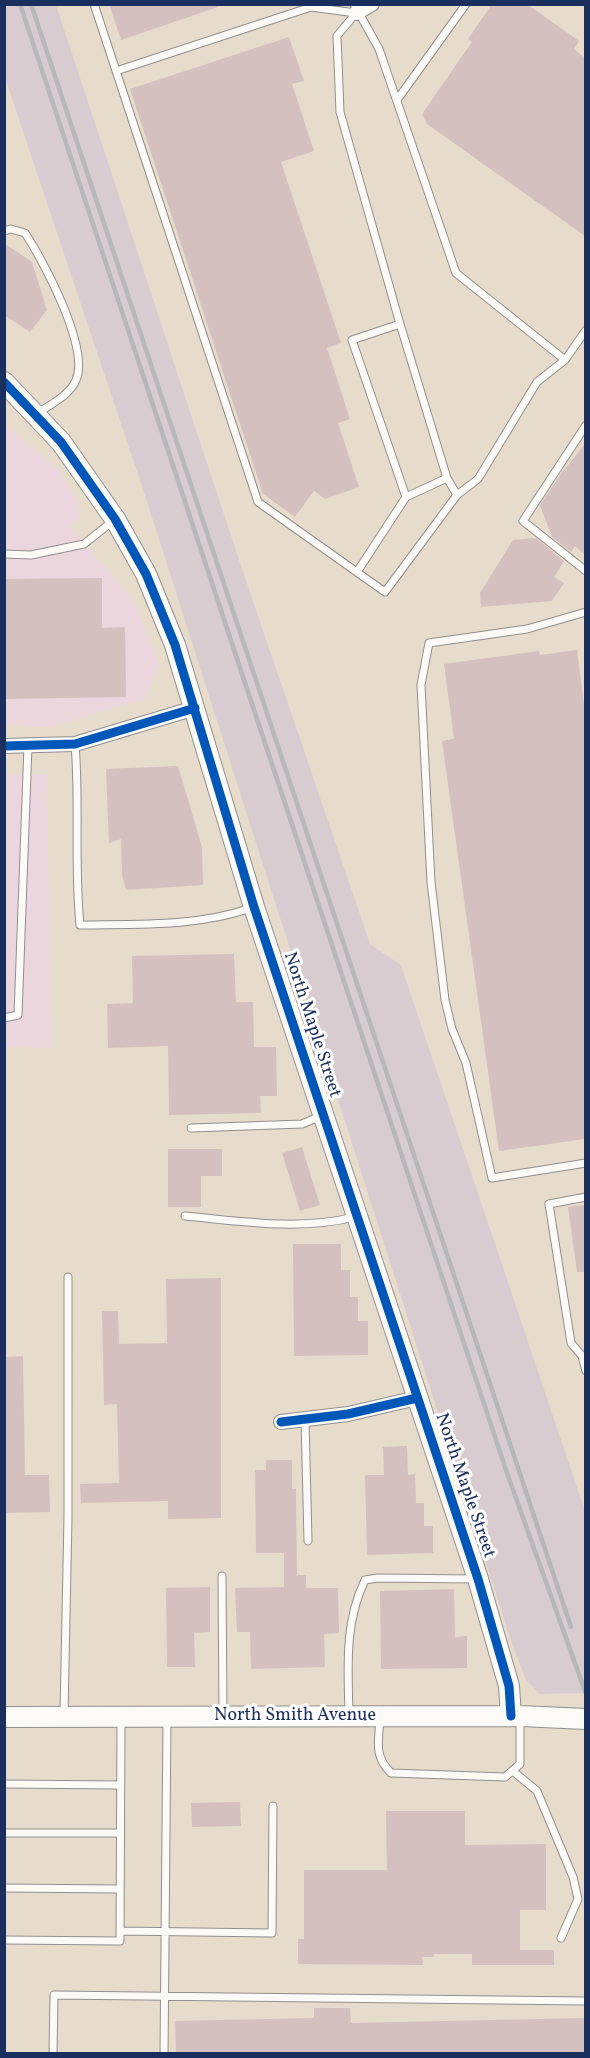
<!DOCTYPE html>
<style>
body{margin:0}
#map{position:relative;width:590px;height:2058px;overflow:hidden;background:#e7dccb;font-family:Vollkorn,serif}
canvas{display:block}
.frame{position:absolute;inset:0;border:6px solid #1b2f5e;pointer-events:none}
</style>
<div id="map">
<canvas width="590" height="2058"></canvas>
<div class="frame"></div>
</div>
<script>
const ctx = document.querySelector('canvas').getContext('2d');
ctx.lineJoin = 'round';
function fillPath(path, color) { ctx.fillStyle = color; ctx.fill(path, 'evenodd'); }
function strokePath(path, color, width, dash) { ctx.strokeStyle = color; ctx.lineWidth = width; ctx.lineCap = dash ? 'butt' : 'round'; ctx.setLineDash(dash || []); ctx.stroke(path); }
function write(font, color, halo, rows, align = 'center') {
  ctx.font = font + ' Vollkorn,serif'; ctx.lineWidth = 6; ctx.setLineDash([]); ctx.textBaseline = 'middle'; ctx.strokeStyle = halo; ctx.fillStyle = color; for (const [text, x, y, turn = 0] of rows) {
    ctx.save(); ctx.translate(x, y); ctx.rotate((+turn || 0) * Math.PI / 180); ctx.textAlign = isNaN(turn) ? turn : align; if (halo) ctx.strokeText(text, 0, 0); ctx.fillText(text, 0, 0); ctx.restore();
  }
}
const built = new Path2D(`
 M5,425L59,470L77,501L80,518L69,526L133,600L159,665L145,699L50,727L5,724Z
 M5,774H47L52,1048L5,1047Z`);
const industrial = new Path2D(`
 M4,5H56L239,560L370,944L401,965L585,1511V1693L540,1694L526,1680L511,1641L143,489L5,78Z`);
const building = new Path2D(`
 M109,4H218V7L121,40Z
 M492,4H527L579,41L574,49L585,58V236L427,124L422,114L472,42L468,39Z
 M289,37L304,81L292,84L314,151L281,162L341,343L327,348L350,419L338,423L359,487L325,499L314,491L295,517L263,494L130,89Z
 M4,243L32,262L47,310L30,332L4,315Z
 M585,444V555L575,546L571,552L552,537L540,505L561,474Z
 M536,538L564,561L554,577L564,583L552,601L481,607L480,593L513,540Z
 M102,578V628L125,627L126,697L4,699V579Z
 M577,650L585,714V1139L499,1151L442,741L454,739L444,664L539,651L540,655Z
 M178,766L202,847L203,885L126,890L122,875L121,839L109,843L106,769Z
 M234,954L236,1002H253L254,1047H276L277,1096H260L261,1113L169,1115L168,1046L108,1048L107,1004L133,1003L132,956Z
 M302,1147L320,1205L300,1211L282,1153Z
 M168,1149H222V1176H201V1207H168Z
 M585,1205V1272H577L568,1207Z
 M293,1244H341V1270H350V1297H358V1321H368V1355L294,1356Z
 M221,1278V1518L168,1519V1501L81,1503L80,1484L119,1483L117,1404L104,1405L102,1311H118L119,1344L167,1343L166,1279Z
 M23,1356L25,1475H49L50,1512L4,1513V1357Z
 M407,1446L408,1475L415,1474L416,1503H424V1526H433V1553L367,1555L365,1475H384L383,1447Z
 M266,1460H292V1489H296L297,1575H306V1588H338L339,1633L324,1634L325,1667L251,1669L250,1632H237L235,1588L284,1587V1553H256L255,1470H266Z
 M210,1587V1632L194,1633L195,1667H167L166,1588Z
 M454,1589L455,1637L467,1636V1668L381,1669L380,1591Z
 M240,1802L241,1826L192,1827L191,1803Z
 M386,1811H465V1845L546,1844V1910H520V1950H554V1965H472V1954H434V1957H422L423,1965L298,1964V1939H304V1870H387Z
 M314,2008H350L351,2023L585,2018V2054H176L175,2021L314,2018Z`);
const service = new Path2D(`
 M94,4L258,502L385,592L457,495L447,478L400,324L340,112L337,36L356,13
 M354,4L379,49L456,273L565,360L586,330
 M116,71L311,7L356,13
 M397,100L466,4
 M4,231L11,229L25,233C43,260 90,348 76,380C70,395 51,404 38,413
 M586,425L523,521L586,571
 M457,495L478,479L537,382L565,360
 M406,497L447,478
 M4,554L31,555L84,544L113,521
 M357,572L406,497L352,340L400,324
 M586,612L527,629L429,643L421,685L431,882L445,1000L452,1029L466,1063L492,1178L586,1163
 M75,744C80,804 74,865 80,925C138,924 196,927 251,908
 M4,1018L18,1015L28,746
 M191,1128L302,1124L321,1116
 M185,1216C240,1221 300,1231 354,1217
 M582,1356L571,1343L549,1204L586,1197
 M586,1356H582L586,1371
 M305,1419L308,1541
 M222,1576L223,1715
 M64,1714L68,1517V1277
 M349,1715C348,1669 344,1623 365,1580L378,1578L477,1579
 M380,1717C379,1741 373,1755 391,1773L505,1777L520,1764V1718
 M514,1772L537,1791L573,1877L578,1899L561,1938
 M4,1784L120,1785
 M4,1833H120
 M4,1888L120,1889
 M120,1931L272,1933L273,1806
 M4,1940L120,1941L121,1719
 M53,2054L54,1995L586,2001
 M164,2054L167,1719`);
const minor = new Path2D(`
 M356,13L372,4
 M4,746L75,744L195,708
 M281,1422L348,1414L417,1398`);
const secondary = new Path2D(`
 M4,382L61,442L115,519L146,574L175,645L254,907L478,1579L509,1686L511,1716
 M4,1717L520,1716L586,1719`);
const rail = new Path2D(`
 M20,4L507,1473L586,1694
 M31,4L571,1627`);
const cycleway = new Path2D(`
 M4,382L61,442L115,519L146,574L175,645L254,907L478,1579L509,1686L511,1716
 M4,746L75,744L195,708
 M281,1422L348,1414L417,1398`);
const streetNames = [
 ["North Maple Street",311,1025,72],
 ["North Maple Street",464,1486,71],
 ["North Smith Avenue",295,1717]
];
fillPath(built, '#ead6dc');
fillPath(industrial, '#d8ccd0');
fillPath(building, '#d4c0bf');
strokePath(service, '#918f8e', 9);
strokePath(minor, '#918f8e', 16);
strokePath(secondary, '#918f8e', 22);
strokePath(service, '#fbfaf7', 7);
strokePath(minor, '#fbfaf7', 14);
strokePath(secondary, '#fbfaf7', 20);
strokePath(rail, '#b6b7b9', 4.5);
strokePath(cycleway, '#0057b8', 9);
write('18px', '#1b2f5e', '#fff', streetNames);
</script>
